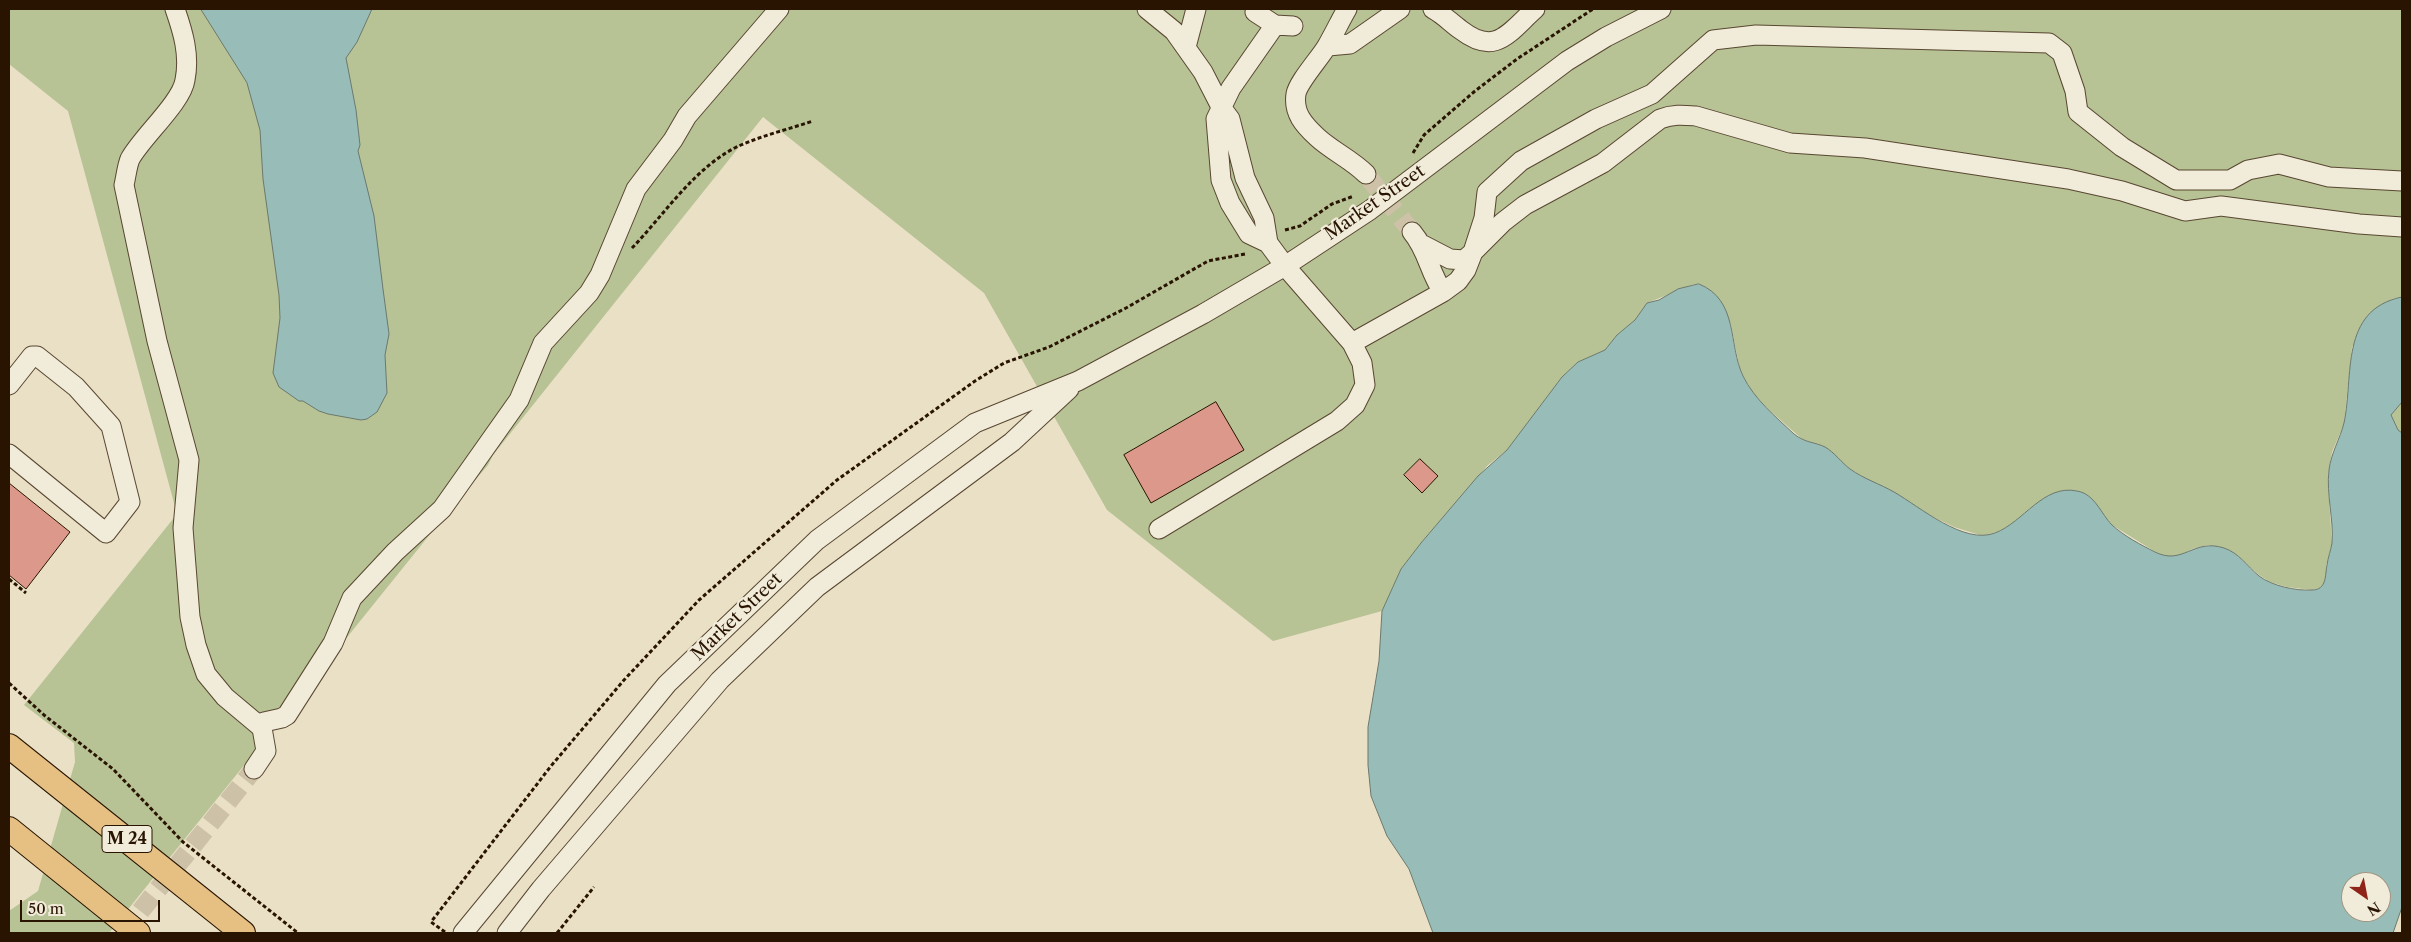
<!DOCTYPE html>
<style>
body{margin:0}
#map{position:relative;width:2411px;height:942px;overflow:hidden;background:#eae0c5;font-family:"Libre Caslon Text",serif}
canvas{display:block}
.frame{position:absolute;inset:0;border:10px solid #281400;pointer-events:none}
.north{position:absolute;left:2341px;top:872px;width:50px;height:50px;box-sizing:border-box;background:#f1ebd9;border:1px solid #a19582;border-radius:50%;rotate:147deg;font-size:14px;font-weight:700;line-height:20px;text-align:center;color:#281400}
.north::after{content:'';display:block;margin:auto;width:18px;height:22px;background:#8f2418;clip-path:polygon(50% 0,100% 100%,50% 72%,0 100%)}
.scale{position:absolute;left:20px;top:900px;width:140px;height:22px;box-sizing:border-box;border:2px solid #281400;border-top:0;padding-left:6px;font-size:15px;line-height:18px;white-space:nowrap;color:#281400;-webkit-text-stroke:4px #f1ebd9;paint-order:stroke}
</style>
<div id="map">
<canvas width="2411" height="942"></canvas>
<div class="frame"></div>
<div class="north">N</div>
<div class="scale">50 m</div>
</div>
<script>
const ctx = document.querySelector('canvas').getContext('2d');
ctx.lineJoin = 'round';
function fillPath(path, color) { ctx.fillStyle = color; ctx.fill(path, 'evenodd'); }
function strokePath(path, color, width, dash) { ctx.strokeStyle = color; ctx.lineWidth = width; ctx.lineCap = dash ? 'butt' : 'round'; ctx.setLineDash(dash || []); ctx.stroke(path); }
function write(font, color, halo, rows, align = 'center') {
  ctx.font = font + ' "Libre Caslon Text",serif'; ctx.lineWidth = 4.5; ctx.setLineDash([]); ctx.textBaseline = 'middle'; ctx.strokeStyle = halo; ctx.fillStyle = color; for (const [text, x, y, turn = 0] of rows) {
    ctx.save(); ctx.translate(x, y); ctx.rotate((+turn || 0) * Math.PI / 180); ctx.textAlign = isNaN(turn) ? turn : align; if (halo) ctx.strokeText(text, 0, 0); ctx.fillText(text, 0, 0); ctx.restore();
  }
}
const green = new Path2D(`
 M9,9H2402V297L2392,299L2352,347L2344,424L2332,452L2329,469L2328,484L2332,544L2326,566V581L2320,588L2312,590L2287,587L2270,582L2259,575L2238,556L2225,549L2208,545L2192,549L2176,558L2166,557L2154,551L2112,525L2086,494L2074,490L2033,506L2011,525L1997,532L1983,536L1954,527L1927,514L1900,496L1874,484L1850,469L1824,447L1802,439L1768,409L1752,392L1740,370L1731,325L1725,312L1707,288L1699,284L1692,285L1647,303L1635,320L1617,335L1605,350L1578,362L1562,377L1507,450L1488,465L1421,543L1401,569L1382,611L1273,641L1107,510L984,293L763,117L493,455L488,465L435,528L109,933H9V911L38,891L75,762L74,743L24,705L177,514L68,111L9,64Z
 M2402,402V433L2398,430L2391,415Z`);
const water = new Path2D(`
 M201,9H372L357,42L346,58L356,110L360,145L358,151L374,216L383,289L389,334L385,355L387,393L377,412L367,419L361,420L328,414L319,411L303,401H299L279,387L273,373L280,318L279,295L263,179L260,130L247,83Z
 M1699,284C1739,300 1728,345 1743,376C1754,399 1776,417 1794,434C1805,443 1815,442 1825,447C1834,452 1842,463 1850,469C1864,479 1880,484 1894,492C1920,507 1964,545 1995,533C2024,522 2043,484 2077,491C2095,494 2101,514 2112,525C2124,536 2141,545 2155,552C2183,566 2193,538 2224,548C2239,553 2247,566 2259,576C2272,586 2296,591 2312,590C2327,590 2325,575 2327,565C2328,557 2331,550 2332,543C2334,519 2326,495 2329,470C2331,453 2340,439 2344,423C2354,376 2339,310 2402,297V402L2391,415L2398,430L2402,433V907L2393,933H1433L1409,869L1387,836L1371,796L1368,765V727L1379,661L1382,611L1401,569L1421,543L1478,476L1507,450L1562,377L1578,362L1605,350L1617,335L1635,320L1647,303L1659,300L1678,289ZM2351,882H2381V912H2351Z`);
const building = new Path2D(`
 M1216,402L1244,450L1151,503L1124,455Z
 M1420,459L1438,476L1422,493L1404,475Z
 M9,483L70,532L26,589L9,575Z`);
const minorTunnel = new Path2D(`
 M1366,174L1412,232
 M123,933L254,769`);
const path = new Path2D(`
 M1413,153L1424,135L1475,91L1517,59L1593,9
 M1285,230L1300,226L1332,204L1354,196
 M632,248C664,215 697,164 741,145C764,135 789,129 813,121
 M9,579L26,593
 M9,683L44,715L113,769L183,842L298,933
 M445,932L431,922L551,766L624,680L699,600L837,480L975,381L1004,363L1049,347L1126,308L1208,261L1245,254
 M557,933L594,887`);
const minor = new Path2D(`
 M175,9C183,32 190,55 185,80C182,102 141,138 130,159C127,166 126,177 124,185L157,341L189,460L183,528L190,617L196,645L206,674L225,697L262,728
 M1147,9L1174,31L1203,72L1221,107L1230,119L1245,178L1264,218L1268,243L1285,266L1352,343L1362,363L1365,385L1355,405L1337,421L1159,529
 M1347,9C1340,21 1334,34 1327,46C1320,58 1298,82 1296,94C1293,113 1304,125 1317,137C1332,151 1351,159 1366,174
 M1433,9C1444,15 1451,23 1461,30C1496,57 1509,32 1535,9
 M1255,12L1275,25
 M1328,46L1350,44L1400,9
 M1186,47L1196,9
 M1412,232C1428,251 1429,272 1443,292L1458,281L1466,270L1473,252L1503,222L1525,205L1603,163L1660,119C1673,114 1683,115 1696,116L1790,143L1865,148L2068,179L2122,191L2185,211L2221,206L2359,224L2402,227
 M1268,243L1249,234L1230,203L1221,180L1216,119L1231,88L1275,25L1293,26
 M1423,245L1450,259L1464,260L1473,252L1484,218L1487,192L1521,161L1596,119L1652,94L1713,40L1756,35L2049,43L2062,53L2075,91L2078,112L2122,147L2176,180H2230L2248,170L2279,164L2329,177L2402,181
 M1352,343L1443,292
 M9,385L32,356H37L76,387L111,426L130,502L106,533L9,454
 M254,769L266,751L262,728L264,722L282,718L287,715L333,643L352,598L395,552L442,509L519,400L543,343L589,293L600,275L636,189L673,140L687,116L779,9
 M463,933L667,684L817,540L975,423L1078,381L1203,314L1285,266L1370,210L1567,61L1606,37L1661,9
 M507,933L541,889L720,680L817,587L1012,442L1069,389`);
const major = new Path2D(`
 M9,746L243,933
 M9,829L138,933`);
const shields = [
 [127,839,50]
];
const shieldNames = [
 ["M 24",127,839]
];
const streetNames = [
 ["Market Street",1375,203,-35],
 ["Market Street",737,617,-44]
];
fillPath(green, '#b7c295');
fillPath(water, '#98bdb8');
strokePath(water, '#6b796e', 1);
fillPath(building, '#dc988b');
strokePath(building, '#281400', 1);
strokePath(minorTunnel, '#cdc1a7', 19, [19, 9]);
strokePath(minor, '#584731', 21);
strokePath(major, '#281400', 26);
strokePath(path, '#281400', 3, [4, 2.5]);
strokePath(minor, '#f1ebd9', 19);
strokePath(major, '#e5c082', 24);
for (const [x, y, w] of shields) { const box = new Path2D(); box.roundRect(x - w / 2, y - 13.5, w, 27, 4); ctx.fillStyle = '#f1ebd9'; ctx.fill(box); strokePath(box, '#281400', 1); }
write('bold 16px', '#281400', null, shieldNames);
write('18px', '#281400', '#f1ebd9', streetNames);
</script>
